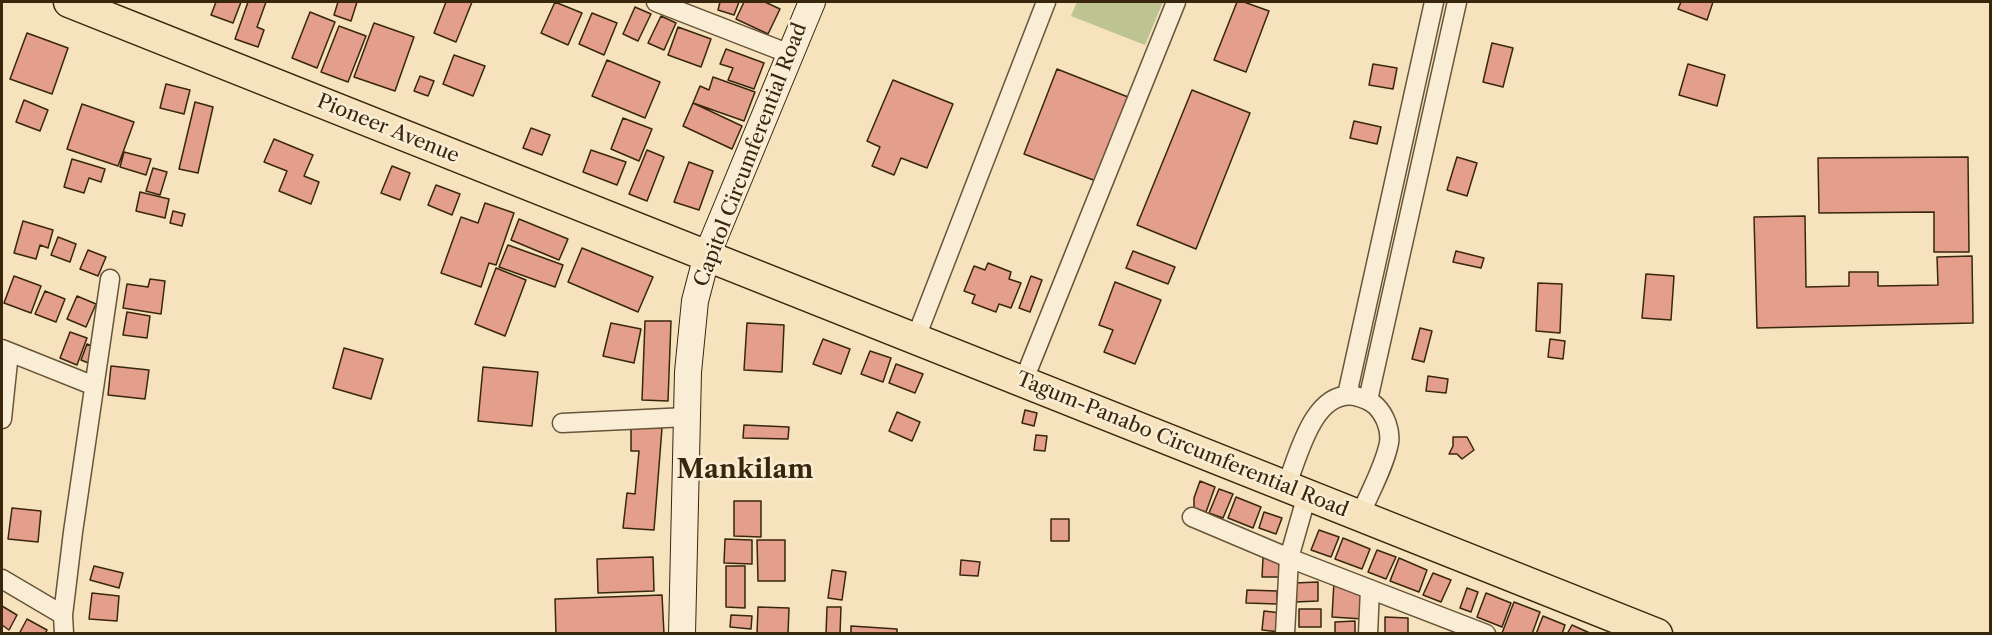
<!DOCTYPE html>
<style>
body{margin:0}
#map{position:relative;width:1992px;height:635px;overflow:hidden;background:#f6e3be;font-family:"Libre Caslon Text",serif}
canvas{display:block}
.frame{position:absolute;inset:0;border:3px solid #38260d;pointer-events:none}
</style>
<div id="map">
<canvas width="1992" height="635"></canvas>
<div class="frame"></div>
</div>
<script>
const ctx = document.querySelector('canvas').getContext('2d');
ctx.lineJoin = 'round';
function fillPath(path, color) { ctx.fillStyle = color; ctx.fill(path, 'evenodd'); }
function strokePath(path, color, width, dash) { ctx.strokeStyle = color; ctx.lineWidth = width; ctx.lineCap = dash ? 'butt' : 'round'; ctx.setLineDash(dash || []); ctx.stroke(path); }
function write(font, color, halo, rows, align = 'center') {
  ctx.font = font + ' "Libre Caslon Text",serif'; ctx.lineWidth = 5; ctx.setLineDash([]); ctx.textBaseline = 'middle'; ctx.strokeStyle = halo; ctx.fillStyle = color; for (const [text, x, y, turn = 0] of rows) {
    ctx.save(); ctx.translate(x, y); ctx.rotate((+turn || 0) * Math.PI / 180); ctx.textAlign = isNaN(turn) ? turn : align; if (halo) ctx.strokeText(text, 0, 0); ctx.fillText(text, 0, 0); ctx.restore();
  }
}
const green = new Path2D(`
 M1077,2H1163L1145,45L1071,16Z`);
const building = new Path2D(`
 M216,2H241L233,23L211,15Z
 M248,2H266L257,27L264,30L258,47L235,39Z
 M338,2H357L351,21L334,15Z
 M446,2H472L456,42L434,33Z
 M555,2L582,13L568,45L541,33Z
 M720,2H739L734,15L718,10Z
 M744,2H765L780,9L768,34L736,19Z
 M1237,2H1244L1269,11L1246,72L1214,60Z
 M1681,2H1713L1707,20L1678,9Z
 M635,7L651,14L638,41L623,34Z
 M310,12L335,22L317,68L292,58Z
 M592,13L617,23L604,55L579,44Z
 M661,16L676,23L664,50L648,43Z
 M374,23L414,37L395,91L354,77Z
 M339,26L366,36L348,82L321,72Z
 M678,27L711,39L701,67L668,55Z
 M27,33L68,48L52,94L10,79Z
 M1492,43L1513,48L1503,87L1483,82Z
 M726,49L764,63L754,89L728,80L733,68L720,64Z
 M454,55L485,66L473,96L443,84Z
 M607,60L660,82L645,118L592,96Z
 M1373,64L1397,68L1393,89L1369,85Z
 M1688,64L1725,75L1717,106L1679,95Z
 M1057,69L1128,97L1096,181L1024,154Z
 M420,76L434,81L428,96L414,91Z
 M713,77L755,92L744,121L693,103L700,86L709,90Z
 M893,80L953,104L927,168L901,158L894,175L872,166L880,147L867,141Z
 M166,84L190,90L184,114L160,108Z
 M1192,90L1250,113L1196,249L1137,225Z
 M24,100L48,110L40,131L16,122Z
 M195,102L213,107L198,173L179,169Z
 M693,103L742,126L732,149L683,126Z
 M82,104L134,122L118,166L67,149Z
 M623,118L652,129L639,161L611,149Z
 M1354,121L1381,127L1377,144L1350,138Z
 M531,128L550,135L542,155L523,148Z
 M274,139L313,155L304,176L319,182L311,204L279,191L287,171L264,162Z
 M591,150L626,162L617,185L583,172Z
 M647,150L664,157L647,201L629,194Z
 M124,152L151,159L146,175L120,167Z
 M1457,157L1477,163L1467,196L1447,190Z
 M1968,157L1969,252H1934V212L1819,213L1818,158Z
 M72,159L105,169L101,182L89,178L84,193L64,187Z
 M689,162L713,171L699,210L674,202Z
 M392,166L410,173L400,200L381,193Z
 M153,168L167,172L160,195L146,191Z
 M436,185L460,194L452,215L428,205Z
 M140,192L169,199L165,218L136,211Z
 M485,203L514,213L496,265L489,263L481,287L441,273L461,217L478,223Z
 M173,211L185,214L182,226L170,223Z
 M1805,216L1806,287L1849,286V272H1878V286L1938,285L1937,257L1972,256L1973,323L1757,328L1754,217Z
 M519,219L568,239L559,260L511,240Z
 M23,221L53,230L48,248L40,245L36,259L14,253Z
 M58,237L76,244L70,262L51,255Z
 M508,245L563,265L555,287L499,267Z
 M582,248L653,277L638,312L568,282Z
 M88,250L106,257L98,276L80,269Z
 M1133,251L1175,267L1168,284L1126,268Z
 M1456,251L1484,258L1481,268L1453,262Z
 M988,263L1011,272L1009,279L1021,283L1011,308L999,304L996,312L972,303L975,295L964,291L974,266L985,270Z
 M496,268L526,280L505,336L475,324Z
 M1646,274L1674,276L1671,320L1642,318Z
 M14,276L41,286L31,313L4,303Z
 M1031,276L1042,280L1030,312L1019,308Z
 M150,279L165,281L161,314L123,308L127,284L148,287Z
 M1115,282L1161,300L1135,364L1104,352L1113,330L1099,325Z
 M1538,283L1562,284L1560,333L1536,331Z
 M45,291L65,299L56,322L35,314Z
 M77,296L96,304L86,327L67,319Z
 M127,312L150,316L147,338L123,335Z
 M645,321H671L668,401L642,400Z
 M611,323L641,329L634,363L603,356Z
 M747,323L784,325L782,372L744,370Z
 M1420,328L1432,331L1424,362L1412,359Z
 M70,332L87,338L77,365L60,358Z
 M823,339L850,349L841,374L813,364Z
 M1550,339L1565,341L1563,359L1548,357Z
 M87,344L97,348L91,364L81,360Z
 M344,348L383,359L371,399L333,388Z
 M870,351L891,358L883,382L861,374Z
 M896,364L923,374L915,393L889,383Z
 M111,366L149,370L145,399L108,395Z
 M483,367L538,372L532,426L478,421Z
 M1428,376L1448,379L1446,393L1426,391Z
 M1025,410L1037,413L1034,426L1022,423Z
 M897,412L920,422L912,441L889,431Z
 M744,425L789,427L788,439L743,438Z
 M631,427L662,428L654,530L623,528L627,493L635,494L639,451H631Z
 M1036,435L1047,436L1045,451L1034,450Z
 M1453,437H1467L1474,450L1462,459L1457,454H1449L1453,446Z
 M1200,481L1215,487L1206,512L1194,508V498Z
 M1219,489L1233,494L1223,518L1209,513Z
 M1236,497L1261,507L1253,528L1228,518Z
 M734,501H761V537L734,536Z
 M12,508L41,511L38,542L8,539Z
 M1264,512L1282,518L1276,534L1259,528Z
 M1051,519H1069V541H1051Z
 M1319,530L1339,537L1331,557L1311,550Z
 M1343,538L1370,549L1362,569L1335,559Z
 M725,539L752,540V564L724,563Z
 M757,540H785V581H758Z
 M1377,550L1396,557L1386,579L1368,572Z
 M653,557L654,591L598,593L597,559Z
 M1263,558H1279V577H1262Z
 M1399,558L1427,570L1419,592L1390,581Z
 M961,560L980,562L978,576L960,575Z
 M94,566L123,573L119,588L90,580Z
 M726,566H745V608L726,607Z
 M832,570L846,572L842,600L828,598Z
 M1433,573L1451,580L1441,602L1423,595Z
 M1334,581L1365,595L1363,619L1332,617Z
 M1318,582V601L1295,602L1294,583Z
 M1467,588L1478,592L1471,612L1460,608Z
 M1247,590L1277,591V604L1246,603Z
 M92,593L119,596L117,621L89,619Z
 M1486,593L1511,603L1502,627L1477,617Z
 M662,595L664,634H556L555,599Z
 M1514,602L1540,612L1532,634L1502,633Z
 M2,606L17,615L9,630L2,625Z
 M758,607L789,608L788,634H757Z
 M827,607H841L840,634H826Z
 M1299,609H1321V627H1299Z
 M1264,611L1281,613L1280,632L1262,630Z
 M731,615L752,616L751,629L730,627Z
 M1543,616L1565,625L1562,634H1536Z
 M1385,617L1408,618V634H1385Z
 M27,619L47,630L45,634H19Z
 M1355,621V634H1335V622Z
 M1572,625L1592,634H1567Z
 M851,626L897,629V634H851Z`);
const minor = new Path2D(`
 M656,2L790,54
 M915,340L1046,2
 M2,349L92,385
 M1023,382L1176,2
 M1347,395L1434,2
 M1368,400L1457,2
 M2,419L9,352
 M562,423L687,417
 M1286,487C1298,457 1313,389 1355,396C1363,398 1370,400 1376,406C1385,415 1391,430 1389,443C1384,468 1369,493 1360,516
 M1192,517L1289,558L1486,634
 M2,579L63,615
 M64,634L63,615L73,532L110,279
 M1285,634L1289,558L1307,495
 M1368,634L1370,589`);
const secondary = new Path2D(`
 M682,634L688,372L695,301L707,255L812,2`);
const trunk = new Path2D(`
 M69,2L1657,634`);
const streetNames = [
 ["Pioneer Avenue",388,129,22],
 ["Capitol Circumferential Road",751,155,-69],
 ["Tagum-Panabo Circumferential Road",1182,445,22]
];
const districtNames = [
 ["Mankilam",745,470]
];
fillPath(green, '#bdc391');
fillPath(building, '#e39e8c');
strokePath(building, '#38260d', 1.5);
strokePath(minor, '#685539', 21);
strokePath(secondary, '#38260d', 28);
strokePath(trunk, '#38260d', 33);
strokePath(minor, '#f9edd5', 18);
strokePath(secondary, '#f9edd5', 26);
strokePath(trunk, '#f6e3be', 30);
write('20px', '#38260d', '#f9edd5', streetNames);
write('bold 26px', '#38260d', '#f9edd5', districtNames);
</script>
